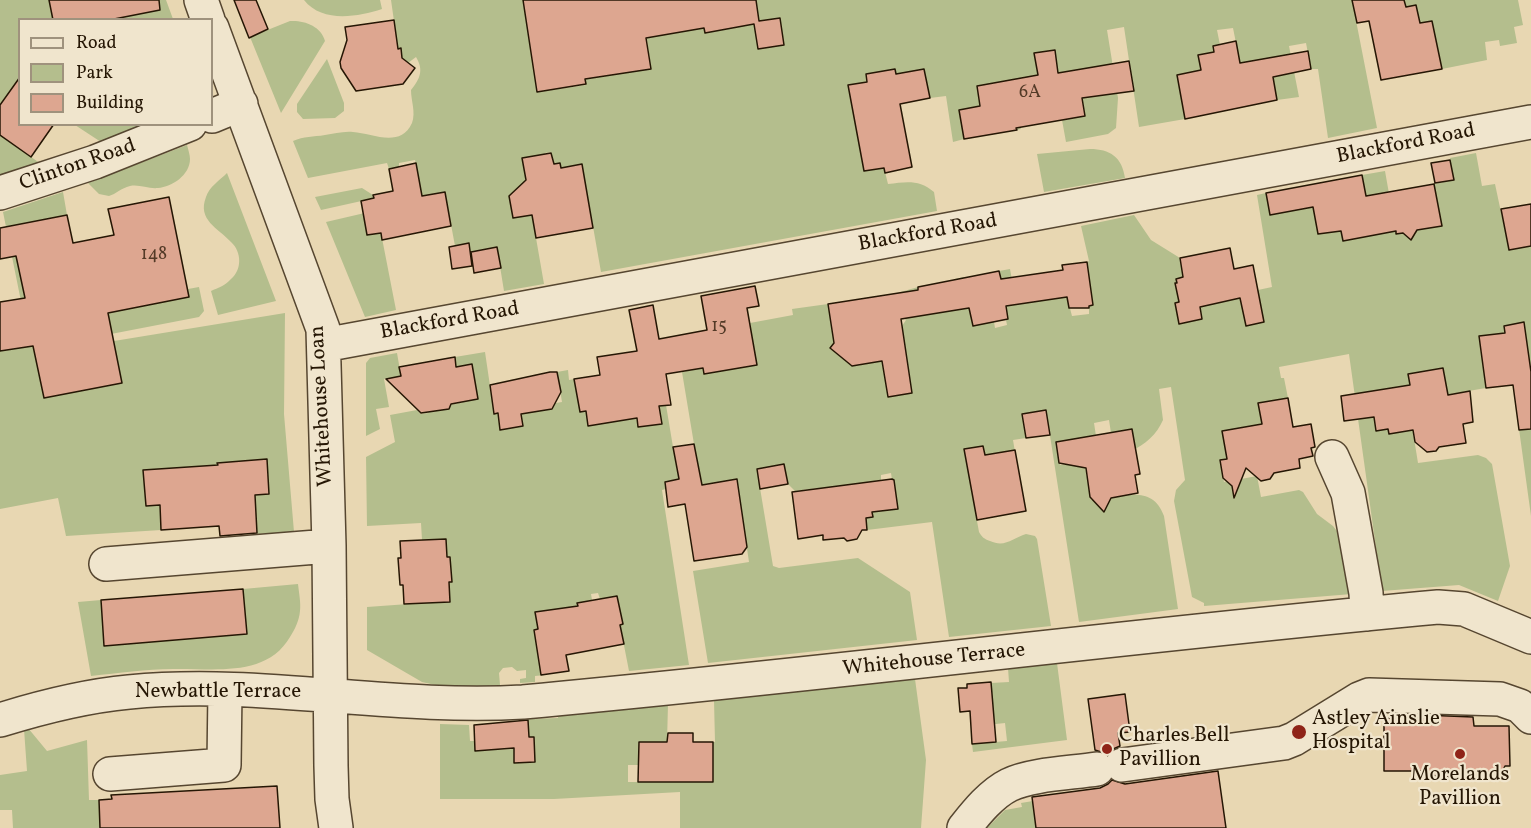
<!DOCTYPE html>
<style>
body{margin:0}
#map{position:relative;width:1531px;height:828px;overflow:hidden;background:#e8d7b2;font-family:Vollkorn,serif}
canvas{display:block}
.legend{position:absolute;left:18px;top:18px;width:195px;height:108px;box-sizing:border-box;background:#f0e5cd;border:2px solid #9f927d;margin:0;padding:8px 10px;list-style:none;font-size:18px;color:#251604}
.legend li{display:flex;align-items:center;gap:12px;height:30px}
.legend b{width:30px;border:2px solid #9f927d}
</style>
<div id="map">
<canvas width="1531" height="828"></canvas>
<ul class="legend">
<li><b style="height:8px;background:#f0e5cd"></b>Road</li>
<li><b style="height:16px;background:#b4be8d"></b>Park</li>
<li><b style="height:16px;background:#dda690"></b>Building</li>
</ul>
</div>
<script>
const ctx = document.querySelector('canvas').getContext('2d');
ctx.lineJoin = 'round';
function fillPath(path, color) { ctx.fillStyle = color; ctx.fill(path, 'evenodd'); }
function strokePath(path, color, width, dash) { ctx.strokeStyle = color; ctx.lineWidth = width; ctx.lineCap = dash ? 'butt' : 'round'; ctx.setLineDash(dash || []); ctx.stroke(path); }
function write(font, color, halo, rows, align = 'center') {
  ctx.font = font + ' Vollkorn,serif'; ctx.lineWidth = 4.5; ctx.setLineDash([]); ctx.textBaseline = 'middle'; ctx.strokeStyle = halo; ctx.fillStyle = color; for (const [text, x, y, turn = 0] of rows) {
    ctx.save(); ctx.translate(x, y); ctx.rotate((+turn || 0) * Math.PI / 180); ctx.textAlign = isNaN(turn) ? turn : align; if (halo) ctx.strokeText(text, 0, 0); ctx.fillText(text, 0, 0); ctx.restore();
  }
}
const green = new Path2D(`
 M0,0H49L53,19L20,20L19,86L15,84L0,105Z
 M137,0H166L173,19L109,20Z
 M304,0H380L382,9C357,17 322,23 304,0Z
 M391,0H523L538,92L586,85L585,79L651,68L645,25L664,35L683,32L703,24L705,33L734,28L756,0H1352L1377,128L1328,138L1318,69H1311L1306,43L1289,46L1299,97L1277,100L1270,58L1240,63L1233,28L1217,30L1220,45L1213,47L1215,55H1198L1200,65L1205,64L1206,69L1177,75L1185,119L1139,127L1124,27L1107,30L1118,98L1116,128L1108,134L1066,142L1062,120L1085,116L1082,98L1058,73L1054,50L1035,53L1038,76L1012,81L1021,129L1017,130L1008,81L977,86L980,106L959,110L964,139L953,142L946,96L930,98L924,69L896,74L895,69L866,74L867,82L849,85L864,171L884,168L888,184C906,182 919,179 934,192L937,211L601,272L582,164L564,182L560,164H554L551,152L545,153L550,184L522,158L527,188L515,190L509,196L532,215L544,284L504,291L497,248L470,252L469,243L455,246L445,192L422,196L415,160L399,163V167L389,169L387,163L308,178L293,141C304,136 313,137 325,135C334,134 343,131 353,132C372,133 400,149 412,123C416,112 411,101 411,90C420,79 424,70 416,57L408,63L402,58L401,49H398ZM780,18L784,45L758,49L754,22Z
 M1404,0H1518L1523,25L1514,27L1517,43L1500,46L1499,40L1485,42L1487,60L1442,69L1432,21L1420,23L1416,5L1406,7Z
 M290,21C304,20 321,26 325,41L281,113L250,37Z
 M327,59L344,103V111L335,118L303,119L297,112V104Z
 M75,125H144L101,142Z
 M0,135L41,164L0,178Z
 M187,145C188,149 190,155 190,159C190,175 172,187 158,188C148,189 139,184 130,186C121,188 116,194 109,196L99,194L88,183Z
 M1090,149C1110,149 1122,157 1125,178L1044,192L1037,154Z
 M1476,153L1482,186L1495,184L1509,250L1531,246V372L1524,322L1505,326V333L1479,336L1486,388L1445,395L1446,384L1443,368L1408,374L1410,388L1402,386L1372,391L1376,431L1388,429L1389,434L1408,431L1412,426L1418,463L1478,455L1486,458L1492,464L1510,566L1498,601L1459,585L1382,591L1349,354L1279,367L1281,378H1284L1288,398L1258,403L1264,431L1246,427L1222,431L1227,459L1220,460L1224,482L1228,481L1232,486L1239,485L1241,479L1257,476L1261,497L1299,490L1303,492L1317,514L1333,526L1347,544L1352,594L1204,606V603L1192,597L1174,501L1176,490L1185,480L1171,387L1159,389L1163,420C1157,434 1145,445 1131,451L1111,433L1109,420L1094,423L1096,436L1056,442L1060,465L1076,463L1085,466L1091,500H1094L1098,506L1108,504L1110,498C1132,494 1154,489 1164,516L1178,609L1079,622L1046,410L1022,414L1026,438L1013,440L1017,464L985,455L983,446L964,449L979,532C982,537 984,539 990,541C1005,548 1013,538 1026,534L1035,536L1037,539L1051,626L949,637L932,522L867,530L866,518L871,509L880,511L898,508L894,480H892L891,473L881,475V480L848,485L819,494L818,488L795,491L788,484L784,464L757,470L773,566L779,568L858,558L910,592L917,640L708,663L693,571L749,562L741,508L722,482L697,485L665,482L666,489L662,490L689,665L629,671L620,625L623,624L617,596L600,599L598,593L591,594L592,600L577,604L583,632L535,612L538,629L534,630L541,645L545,675L535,676V682L520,683V679L526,678V670L517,671L512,667L503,668L499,673L500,685L453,689L422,682L367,650V607L450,601L449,582H452L450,558L447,557L446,539L422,540L421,523L367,526L366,457L395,442L390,415L417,410L421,414L428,413L430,409L478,399L472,364L456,367L455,357L485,352L494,413H498L500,430L520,409L562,402L557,372L568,370L569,380L574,379L580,411H586L588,426L636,416L638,427L662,424L659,406L666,405L677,471L698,468L682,372L703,368L704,374L757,365L750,323L793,315L792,309L828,304L834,343L830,348L843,359L848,354H854L856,366L882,361L888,397L912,393L902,326L906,320L900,315L897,293L918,287L922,315L955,279L964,277L973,326L994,322L995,328L1007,325L1006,320L1008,319L999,271L1010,269L1012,280L1067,297L1072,316L1089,314V306L1093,305L1087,262L1089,261L1081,226L1134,215L1151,240L1180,258L1183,277L1177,279V283L1187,295L1179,323L1202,319L1200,306L1240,294L1246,325L1264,322L1258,290L1272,287L1257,195L1266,193L1270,214L1325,182L1318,234L1341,230L1343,241L1362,175L1385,171L1396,233H1404L1407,236L1415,235L1417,230L1441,226L1434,184L1454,180L1450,158Z
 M227,173L276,301L218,315L211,291C218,288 226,285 231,279C242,270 242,252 231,242C218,228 197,220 206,197C209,187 220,180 227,173Z
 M362,188L373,195L377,215L367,235L381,233L396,310L365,317L326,222L369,212L366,200L321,210L315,197Z
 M63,192L67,215L24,223L23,289L44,398L122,383L114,341L285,313L284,414L294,532L257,534L255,495L269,494L267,459L218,463V472L143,470L146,506L160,505L161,530L66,536L58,498L0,509V351L30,346L3,212Z
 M199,287L204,311L199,317L111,334L107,313L189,297L188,289Z
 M397,353L401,376L384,379L389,407L376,409L380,429L366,436V363L370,358Z
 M1531,398V516L1515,400Z
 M298,584C299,593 301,603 300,611C299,621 295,629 290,637C266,678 214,668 173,669C146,669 119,673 91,676L78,602L101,600L104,645L247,634L243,589Z
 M1057,663L1067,740L973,752L972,744L1007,741L1005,723L987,725L991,683L1009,682L1008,668Z
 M915,679L926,760L921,828H680V792L554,799H440V724L469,725L470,741H475V751L514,749L515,763L535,762L534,737H529L528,719L558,718V716L668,704L667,742H639L638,765H628V782H712L713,742H715L714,700Z
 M28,728L47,751L87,740L89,800H99L100,828H13L12,810H0V775L27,771L24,729Z
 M1033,801L1036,828H987L1005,810L1022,807L1021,803Z`);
const building = new Path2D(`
 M49,0H159L160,10L109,20H53Z
 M234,0H256L268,29L249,38Z
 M523,0H756L759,21L780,18L784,45L758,49L754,24L705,33L704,28L646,38L651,69L585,79L586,84L537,92Z
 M1352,0H1404L1406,7L1416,5L1420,23L1432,21L1442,69L1381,80L1369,21L1357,23Z
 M394,20L398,49L401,48L402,58L415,68L403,84L356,91L341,68L340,62L347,40L345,27Z
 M1236,41L1240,63L1308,51L1311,69L1273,77L1277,100L1185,119L1177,75L1201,70L1198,55L1214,52L1213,46Z
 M1055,50L1058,73L1129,61L1134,91L1082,98L1085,116L1016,128L1017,130L964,139L959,110L980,106L977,86L1038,75L1034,53Z
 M895,69L896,74L924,69L930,98L900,104L912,167L885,173L884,168L864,171L848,85L867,82L866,74Z
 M20,77V124H54L31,157L0,135V105Z
 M551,153L554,164L560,163L561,168L582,164L593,228L536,238L532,215L513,218L509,196L526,180L522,158Z
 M1450,160L1454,180L1435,183L1431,163Z
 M416,163L422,196L445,192L451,226L382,240L381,233L367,235L361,201L374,198L373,195L393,191L389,169Z
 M1362,175L1366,196L1434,184L1442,226L1417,230L1411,240L1403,233L1396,234V231L1343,241L1341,231L1318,234L1313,207L1270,215L1266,193Z
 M169,197L189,297L108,313L122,383L44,398L33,346L0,351V302L25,298L16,256L0,259V228L67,215L73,243L114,235L108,209Z
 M1531,204V246L1509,250L1501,209Z
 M469,243L472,266L452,269L449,247Z
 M497,247L501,268L474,273L471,252Z
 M1230,248L1234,269L1253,265L1264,322L1246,326L1240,298L1200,307L1202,319L1179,324L1175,303L1179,302L1175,283H1177L1176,279L1183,277L1180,258Z
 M1087,262L1093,305L1089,306V308H1069L1067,297L1006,306L1008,319L973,326L969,308L901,319L912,393L888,397L882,361L852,366L830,348L834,343L828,304L918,290V287L999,271L1001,279L1063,270L1062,265Z
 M755,286L759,306L747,308L757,365L704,374L703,368L666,374L671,405L659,406L662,424L638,427L637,418L588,426L586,411L580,412L574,379L600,375L597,357L637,351L629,310L653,305L659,339L707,330L701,296Z
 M1524,322L1531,372V429L1519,430L1513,385L1486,388L1479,336L1505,333L1504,326Z
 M455,357L456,367L472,364L478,399L451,404L449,409L421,413L386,379L401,376L399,367Z
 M1443,368L1448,395L1470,391L1473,422L1463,424L1466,443L1439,447L1436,451L1427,452L1415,442L1413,430L1389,434L1388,429L1376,431L1374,417L1344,421L1341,396L1410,385L1408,374Z
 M550,372H557L561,392L552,409L521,414L523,426L500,430L498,413L494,414L490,385Z
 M1288,398L1293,427L1311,424L1315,447L1311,448L1313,456L1299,459L1300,468L1274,473L1270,479L1261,481L1246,468L1234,498L1232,486L1223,478L1220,460L1227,459L1222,431L1262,424L1258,403Z
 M1046,410L1050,435L1026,438L1022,414Z
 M1132,429L1140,474L1135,475L1138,493L1111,498L1104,512L1090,497L1086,468L1059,463L1056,442Z
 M694,444L702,485L737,479L747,547L742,554L694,561L685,504L668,507L665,482L679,479L673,447Z
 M983,446L985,455L1015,450L1026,511L977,520L964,449Z
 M267,459L269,494L255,495L257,533L220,536L219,526L161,530L160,505L146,506L143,470L218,465L217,463Z
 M784,464L788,484L760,489L757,469Z
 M892,479L894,480L898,509L872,512L873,517L866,518L867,530H862L857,539L847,541L844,538L823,540V535L798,539L792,492Z
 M446,539L447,557H450L452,582H449L450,602L404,604L403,585H400L398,558H401L400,541Z
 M243,589L247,634L104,646L101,600Z
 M617,596L623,624L620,625L624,644L566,655L569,671L541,675L534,630L538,629L535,612L578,606L577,603Z
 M991,682L996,742L972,744L970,711L960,712L958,688H967V684Z
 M1125,694L1130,732L1118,733L1120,746L1111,750L1107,754L1095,750L1088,699Z
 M1423,715L1473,717L1474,726H1509L1510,766H1505L1502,772H1469V775L1448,777L1427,775L1424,771H1384V718L1410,719L1423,717Z
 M528,720L529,737H534L535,762L514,763V748L475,751L474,725Z
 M668,733H693V742H713V782H638L639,742H667Z
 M1218,771L1226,828H1036L1032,797L1100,788L1108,784L1112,780L1125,784Z
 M277,786L280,828H100L99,800L112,799L111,795Z`);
const minor = new Path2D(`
 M201,0L208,20
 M212,28L323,329L329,546L331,766L332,799L336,828
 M212,116L241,104
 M0,193L95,162L190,124
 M324,345L1531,122
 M1332,457L1348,493L1366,593L1367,614
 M106,564L329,546
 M0,720C42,707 85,696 129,692C260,679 392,710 523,702C829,674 1133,635 1438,607L1464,609L1531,637
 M1122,765L1284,743L1294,739L1359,699L1369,695L1500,699L1520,706L1531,717
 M110,774L224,765L225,690
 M964,828C976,813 991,794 1009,785C1031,774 1072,773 1097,769`);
const markers = [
 [1299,732,8,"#8f2418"],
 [1107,749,6,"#8f2418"],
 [1460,754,6,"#8f2418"]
];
const numberNames = [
 ["6A",1030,94],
 ["148",154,256],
 ["15",719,328]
];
const streetNames = [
 ["Blackford Road",1406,145,-11],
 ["Clinton Road",78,166,-19],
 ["Blackford Road",928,234,-10],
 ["Blackford Road",450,322,-10],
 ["Whitehouse Loan",323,406,-93],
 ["Whitehouse Terrace",934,661,-6],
 ["Newbattle Terrace",218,693]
];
const poiNames = [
 ["Astley Ainslie",1312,720],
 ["Hospital",1312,744],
 ["Charles Bell",1119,737],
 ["Pavillion",1119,761],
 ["Morelands",1460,776,"center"],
 ["Pavillion",1460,800,"center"]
];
fillPath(green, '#b4be8d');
fillPath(building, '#dda690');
strokePath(building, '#251604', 1.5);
strokePath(minor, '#564630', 36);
strokePath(minor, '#f0e5cd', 33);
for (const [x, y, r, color] of markers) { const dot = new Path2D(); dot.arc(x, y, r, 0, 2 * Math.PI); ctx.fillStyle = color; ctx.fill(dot); strokePath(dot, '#f0e5cd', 2); }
write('18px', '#533a27', null, numberNames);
write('21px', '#251604', '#f0e5cd', streetNames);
write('21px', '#251604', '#f0e5cd', poiNames, 'left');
</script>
